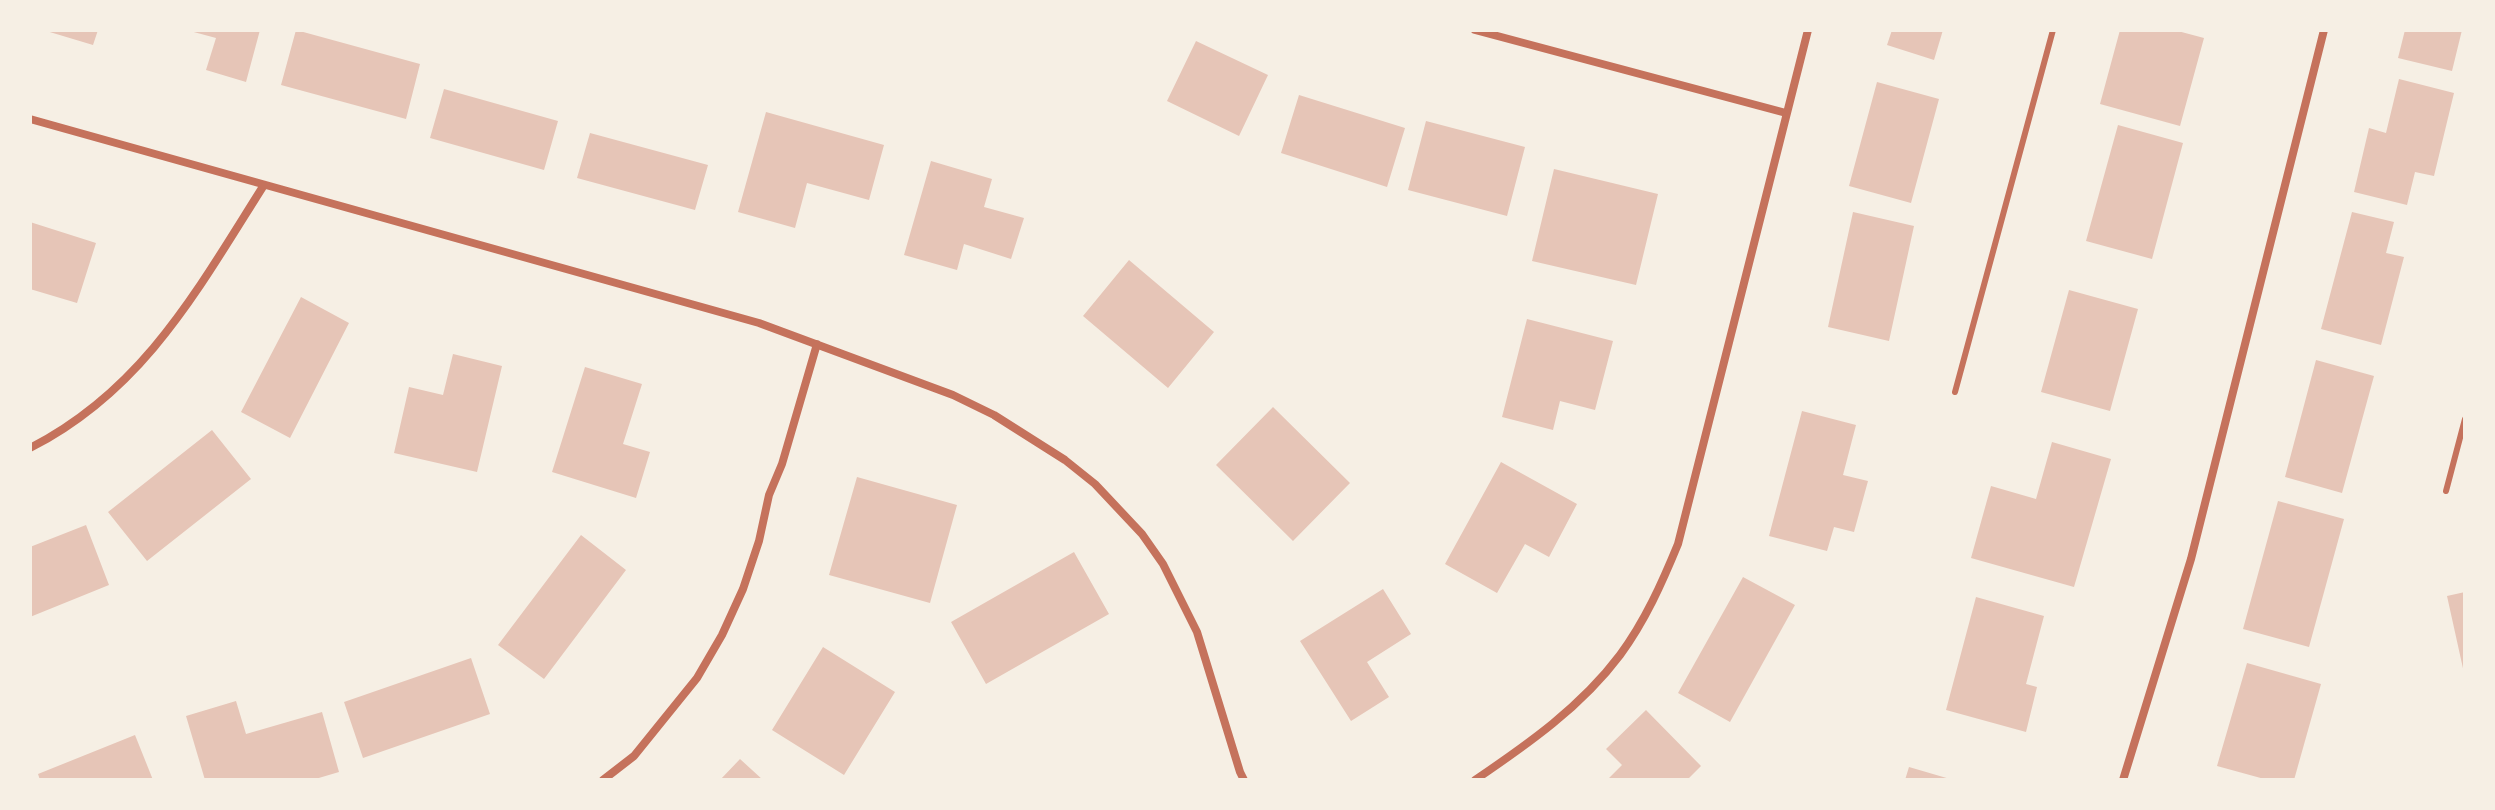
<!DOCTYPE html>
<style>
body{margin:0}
#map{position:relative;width:2495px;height:810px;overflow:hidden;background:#f6efe4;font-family:Cabin,sans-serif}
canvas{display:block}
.frame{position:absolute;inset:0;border:32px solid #f6efe4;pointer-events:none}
</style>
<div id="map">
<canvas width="2495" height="810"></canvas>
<div class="frame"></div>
</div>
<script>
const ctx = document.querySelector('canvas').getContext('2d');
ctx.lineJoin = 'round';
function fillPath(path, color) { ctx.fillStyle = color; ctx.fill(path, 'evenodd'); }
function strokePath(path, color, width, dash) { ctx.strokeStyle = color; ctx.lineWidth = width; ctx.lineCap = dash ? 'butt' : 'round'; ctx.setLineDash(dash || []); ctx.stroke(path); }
const building = new Path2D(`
 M43,30H98L93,45Z
 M260,30L246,82L206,70L216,38L190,31Z
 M296,30L420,64L406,119L281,85Z
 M1892,30H1943L1934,60L1887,45Z
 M2120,30H2174L2204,38L2180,126L2100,104Z
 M2405,30H2462L2452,71L2398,58Z
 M1196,41L1268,75L1239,136L1167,101Z
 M2399,79L2454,93L2434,176L2415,172L2407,205L2354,192L2369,128L2386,133Z
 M1877,82L1939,99L1911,203L1849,186Z
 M444,89L558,121L544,170L430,138Z
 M1299,95L1405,128L1387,187L1281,153Z
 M766,112L884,145L869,200L807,183L795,228L738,212Z
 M1426,121L1525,147L1507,216L1408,190Z
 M2118,125L2183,143L2152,259L2086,241Z
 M590,133L708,165L695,210L577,178Z
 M931,161L992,179L984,207L1024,218L1011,259L964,244L957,270L904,255Z
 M1554,169L1658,194L1636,285L1532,261Z
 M1853,212L1914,226L1889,341L1828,327Z
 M2352,212L2394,222L2386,253L2404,257L2381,345L2321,329Z
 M30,222L96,243L77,303L30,289Z
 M1129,260L1214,332L1168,388L1083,316Z
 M2069,290L2138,309L2110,411L2041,392Z
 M301,297L349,323L290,438L241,412Z
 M1527,319L1613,341L1595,410L1560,401L1553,430L1502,417Z
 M453,354L502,366L477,472L394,453L409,387L443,395Z
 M2316,360L2374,376L2342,493L2285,477Z
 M585,367L642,384L623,444L650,452L636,498L552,472Z
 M1273,407L1350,483L1293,541L1216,465Z
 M1802,411L1856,425L1843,475L1868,481L1854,532L1834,527L1827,551L1769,536Z
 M212,430L251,479L147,561L108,512Z
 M2052,442L2111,459L2074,587L1971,558L1991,486L2036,499Z
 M1501,462L1577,504L1549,557L1525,544L1497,593L1445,564Z
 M857,477L957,505L930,603L829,575Z
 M2278,501L2344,519L2309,647L2243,629Z
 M86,525L109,585L30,617V547Z
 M581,535L626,570L544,679L498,645Z
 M1074,552L1109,614L986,684L951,622Z
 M1743,577L1795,605L1730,722L1678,693Z
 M1383,589L1411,634L1367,662L1389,697L1351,721L1300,641Z
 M2465,592V673H2464L2447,596Z
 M1976,597L2044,616L2026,684L2037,687L2026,732L1946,710Z
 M823,647L895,692L844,775L772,730Z
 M471,658L490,714L363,758L344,702Z
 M2247,663L2321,684L2294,780H2268L2217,766Z
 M236,701L246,734L322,712L339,772L312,780H205L186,716Z
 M1646,710L1701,766L1687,780H1607L1622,765L1606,749Z
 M135,735L153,780H40L38,774Z
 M740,759L763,780H720Z
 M1909,767L1950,779V780H1905Z`);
const service = new Path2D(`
 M1955,392L2053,30
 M2446,491L2465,419`);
const minor = new Path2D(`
 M1475,30L1786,113
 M30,119L759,323L953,395L994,415L1065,460L1095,484L1142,534L1163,564L1197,632L1240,772L1244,780
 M30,448C144,390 198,289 264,185
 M603,780L634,756L697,678L722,635L743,589L759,541L769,495L782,464L817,344
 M1475,780C1528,744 1581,707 1620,655C1645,621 1662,583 1678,544L1808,30
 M2123,780L2191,559L2324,30`);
fillPath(building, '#e6c5b7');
strokePath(service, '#c5725c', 6);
strokePath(minor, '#c5725c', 8);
</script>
